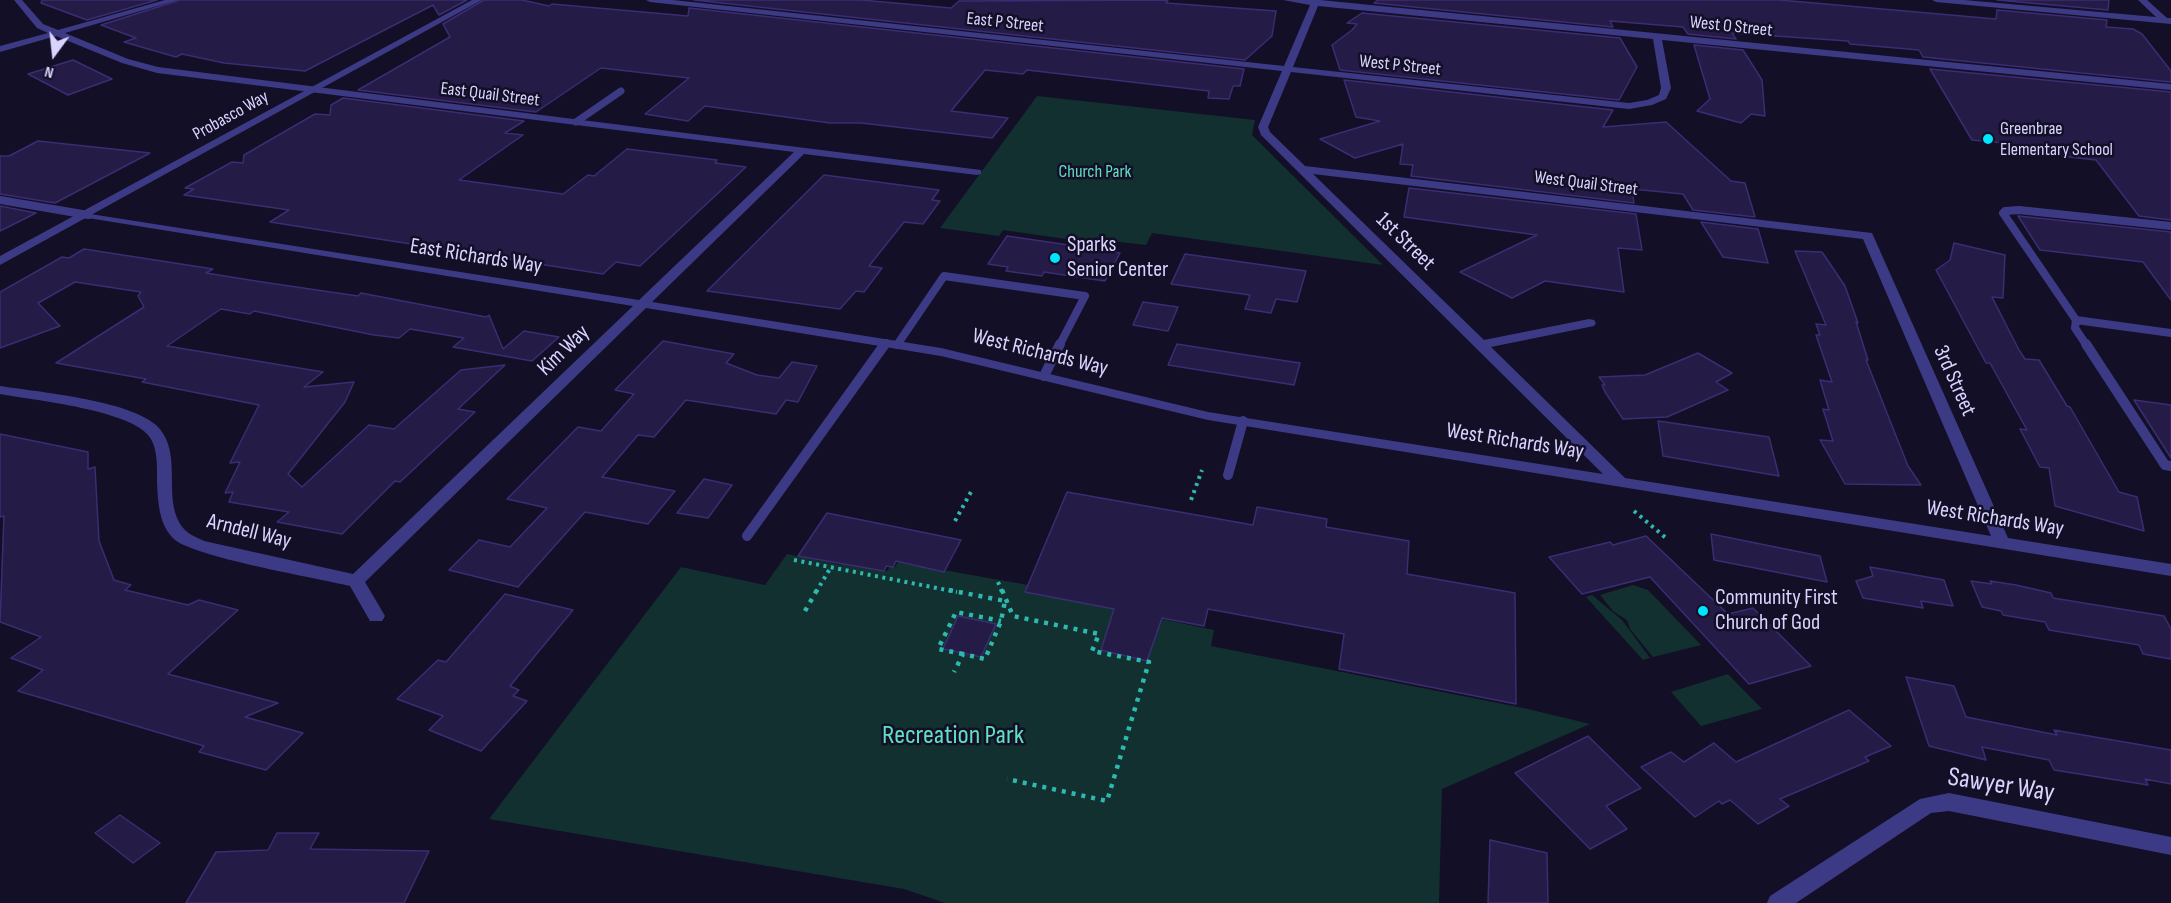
<!DOCTYPE html>
<style>
body{margin:0}
#map{position:relative;width:2171px;height:903px;overflow:hidden;background:#130f26;font-family:"Sofia Sans Condensed",sans-serif}
canvas{display:block}
.north{position:absolute;left:24px;top:24px;width:60px;height:60px;-webkit-text-stroke:4px #130f26;paint-order:stroke;rotate:195deg;font-size:16px;font-weight:700;line-height:24px;text-align:center;color:#d9d4ff}
.north::after{content:'';display:block;margin:auto;width:21px;height:27px;background:#d9d4ff;clip-path:polygon(50% 0,100% 100%,50% 72%,0 100%)}
</style>
<div id="map">
<canvas width="2171" height="903"></canvas>
<div class="north">N</div>
</div>
<script>
const ctx = document.querySelector('canvas').getContext('2d');
ctx.lineJoin = 'round';
function fillPath(path, color) { ctx.fillStyle = color; ctx.fill(path, 'evenodd'); }
function strokePath(path, color, width, dash) { ctx.strokeStyle = color; ctx.lineWidth = width; ctx.lineCap = dash ? 'butt' : 'round'; ctx.setLineDash(dash || []); ctx.stroke(path); }
function write(font, color, halo, rows, align = 'center') {
  ctx.font = font + ' "Sofia Sans Condensed",sans-serif'; ctx.lineWidth = 5; ctx.setLineDash([]); ctx.textBaseline = 'middle'; ctx.strokeStyle = halo; ctx.fillStyle = color; for (const [text, x, y, turn = 0] of rows) {
    ctx.save(); ctx.translate(x, y); ctx.rotate((+turn || 0) * Math.PI / 180); ctx.textAlign = isNaN(turn) ? turn : align; if (halo) ctx.strokeText(text, 0, 0); ctx.fillText(text, 0, 0); ctx.restore();
  }
}
const green = new Path2D(`
 M1037,96L1255,120L1252,135L1383,265L1152,233L1146,245L1111,241L1101,244L1003,230L999,236L940,228Z
 M848,552L853,564L887,571L890,567H895L898,562L1028,585L1027,591L1214,630L1211,646L1528,709L1590,724L1442,789L1439,903H945L904,889L489,819L681,567L765,585L787,554L841,565Z
 M1633,585L1648,590L1701,645L1653,657L1630,629L1627,620L1614,612L1600,595Z
 M1592,595L1622,620L1650,658L1643,660L1586,597Z
 M1728,674L1762,709L1701,726L1671,692Z`);
const building = new Path2D(`
 M42,0H157L87,20L41,3Z
 M180,0H467L439,15L433,5L305,71L224,63L182,54L176,57L124,42L136,38L101,25Z
 M484,0H522L549,6L552,4L688,16L689,8L1244,69L1240,86H1233L1229,99L1208,98L1209,91L1027,70L1023,74L985,70L951,111L1008,118L992,138L861,123H830L705,106L688,121L645,114L689,78L601,68L536,112L358,90L450,37L443,24Z
 M694,0H861L951,8L959,1L1168,0L1166,3L1276,11L1272,36L1245,60Z
 M1378,0H1780L1996,19L1997,10L2107,20L2106,27L2133,29L2142,34L2171,71V82L1923,57L1919,50L1850,44L1848,41L1732,33L1736,39L1688,34L1683,27L1610,21L1613,27L1374,3Z
 M1997,0H2109L2108,10Z
 M1362,13L1620,38L1637,67L1619,100L1340,70L1332,45L1352,30L1357,24L1347,23Z
 M1694,45L1743,50L1762,80L1765,116L1751,114L1741,123L1697,111L1710,99Z
 M73,60L112,79L68,95L28,74Z
 M1930,69L2171,92V220L2139,216L2096,160L2009,150L2004,143L1972,140Z
 M1344,80L1613,110L1603,127L1666,122L1731,181L1745,183L1755,217L1693,210L1683,194L1632,189L1634,203L1411,176L1413,165L1400,164L1403,144L1355,158L1320,139L1380,121L1356,117Z
 M343,98L524,121L505,133L523,135L459,180L563,194L588,175L594,176L627,149L717,160L715,163L746,167L640,266L616,262L603,274L270,222L289,210L184,195L194,189L185,188L232,162L243,163L244,155L315,114L330,115L331,105Z
 M38,141L150,153L55,203L0,194V156H9Z
 M824,175L939,190L932,200L940,201L923,224L904,222L869,266L882,268L864,292L856,291L840,309L707,291Z
 M1409,188L1636,214L1642,250L1618,248L1624,292L1545,281L1512,298L1460,272L1537,235L1404,217Z
 M0,206L36,213L0,231Z
 M2018,216L2171,232V300L2143,262L2040,250Z
 M1701,222L1758,229L1768,263L1723,257Z
 M1007,236L1055,243L1120,253L1105,281L1044,272L1042,276L1006,271L1008,267L988,264Z
 M1954,243L2005,255L2003,298L1992,297L2019,350L2025,359L2039,360L2067,406L2070,407L2119,492L2137,497L2144,531L2055,506L2049,468L2040,467L2020,429L2027,430L1990,363H1986L1936,270L1950,260Z
 M84,249L213,269L206,273L262,282L358,296L361,293L486,317L489,315L503,349L524,331L559,337L532,361L453,347L464,338L410,329L399,338L374,335L254,311L250,314L221,309L167,346L323,372L304,387L354,382L345,402L288,474L302,487L369,425L394,429L461,370L505,365L458,409L475,412L400,482L395,481L342,534L277,522L289,512L229,502L233,492L225,493L240,462L230,463L259,405L142,382L146,379L56,363L144,307L138,296L141,292L75,282L38,303L60,326L0,348V292L62,257L69,258Z
 M1795,251L1822,252L1845,286L1858,323L1856,322L1868,360H1866L1885,408L1908,466L1921,485L1845,484L1820,440L1833,441L1823,409L1829,410L1820,380L1832,382L1816,335H1820L1816,324L1826,325Z
 M1185,254L1306,271L1297,302L1276,299L1271,313L1245,309L1250,295L1171,284Z
 M1143,302L1178,307L1168,331L1133,325Z
 M663,341L734,354L726,363L757,375L779,378L792,362L817,366L798,402L786,400L776,414L686,400L654,437L638,435L602,477L675,491L648,524L585,512L518,587L449,570L479,540L510,547L547,508L507,499L578,427L601,431L634,394L615,390Z
 M1177,344L1240,354L1300,363L1294,385L1168,365Z
 M1698,353L1732,373L1716,382L1728,390L1667,417L1623,419L1605,392L1602,385H1605L1599,377L1645,375Z
 M2134,400L2171,405V458Z
 M1658,421L1769,437L1779,476L1663,456Z
 M0,434L88,452V469L95,467L99,541L114,580L131,585L125,590L188,605L199,600L238,610L168,674L278,703L245,717L303,733L266,770L199,752L204,746L18,691L43,670L11,658L41,637L0,622L4,516L0,517Z
 M704,479L732,485L708,518L677,513Z
 M1067,492L1253,525L1257,507L1327,519L1326,527L1409,541L1407,574L1515,593L1516,704L1339,669L1344,634L1208,609L1204,626L1162,618L1147,661L1101,650L1114,609L1025,592Z
 M827,513L961,540L944,572L896,561L893,567L886,566L884,571L798,556Z
 M1711,534L1820,556L1827,582L1714,560Z
 M1646,536L1728,614L1753,608L1811,666L1749,684L1650,577L1582,594L1549,557L1610,542L1613,545Z
 M1870,567L1944,580L1953,606L1921,601L1923,608L1863,598L1856,581L1873,576Z
 M1971,581L1992,584L1990,581L2016,585L2051,593L2053,598L2164,616L2171,629V659L2143,654L2139,645L2049,630L2045,622L2003,615L2001,611L1982,607Z
 M505,594L573,610L510,686L519,690L513,696L527,701L481,751L429,730L443,716L397,699L438,660L446,662Z
 M958,616L996,624L981,657L943,649Z
 M1906,677L1954,686L1966,717L2057,735L2054,730L2171,750V784L2145,779L2148,785L2054,770L2049,760L1982,747L1986,760L1929,746Z
 M1849,710L1891,746L1865,757L1869,761L1780,799L1789,806L1758,824L1730,800L1722,804L1719,801L1695,817L1641,767L1671,752L1684,762L1714,743L1736,762Z
 M1588,736L1641,788L1606,806L1627,829L1590,849L1515,773Z
 M120,815L160,843L133,863L95,833Z
 M277,833H319L310,849L429,851L404,903H186L216,852L268,850Z
 M1490,840L1547,853L1548,903H1488Z`);
const pathFar1 = new Path2D(`
 M1191,500L1202,470
 M1634,511L1666,538
 M955,521L972,490
 M794,560L957,592
 M998,582L1002,592
 M816,592L831,567`);
const path = new Path2D(`
 M949,590L1005,601L1001,621L985,659L963,654L954,672
 M1002,590L1013,616L1099,634L1092,651L1149,662L1107,801L1007,779
 M805,611L817,590
 M963,654L938,649L956,612L1001,621`);
const serviceFar2 = new Path2D(`
 M576,122L621,91`);
const serviceFar1 = new Path2D(`
 M0,200L88,215
 M2076,320L2003,213L2005,211L2019,210L2171,226
 M897,345L944,276L1085,296L1059,346
 M884,346L886,343
 M2087,346L2075,328L2076,320L2171,333`);
const service = new Path2D(`
 M2086,344L2165,465L2171,466
 M1044,376L1060,344
 M1228,475L1243,421
 M747,536L885,344`);
const minor = new Path2D(`
 M14,0H22L43,24L58,30L165,0H178L65,33L128,59L158,67L981,170V174L977,175L804,154L652,302L941,348L1208,412L1603,474L1261,135L1258,127L1282,71L650,2L646,0H673L1284,66L1310,5L1283,0H1320L2171,84V90L1662,40L1671,88L1666,99L1652,105L1629,109L1291,72L1268,127L1270,132L1305,166L1872,233L2008,538L2171,564V576L1208,420L941,356L646,308L365,582L385,616L382,621H370L350,586C317,578 193,557 174,539C159,525 158,502 157,483C157,469 158,451 151,439C135,410 32,400 0,394V386C38,392 128,400 156,425C186,453 159,502 185,530C190,535 198,538 204,541L353,574L633,306L88,218L84,217V213L639,300L794,152L157,73L122,63L56,36L0,52V46L48,33L37,28ZM1318,6L1653,39L1661,88L1659,95L1647,100L1629,103L1293,67ZM1313,174L1863,239L1991,536L1625,478L1491,347L1594,326L1596,323L1594,320L1589,319L1484,340Z
 M1949,793L2171,837V855L1949,811L1931,813L1796,903H1767L1770,896L1920,799Z`);
const tertiary = new Path2D(`
 M472,0H482L0,265V256Z
 M1932,0H1964L2156,17L2138,0H2147L2167,18H2171V24L1936,2Z`);
const markers = [
 [1988,139,6,"#00e5ff"],
 [1055,258,6,"#00e5ff"],
 [1703,611,6,"#00e5ff"]
];
const farStreetnames = [
 ["East P Street",1005,23,6],
 ["West O Street",1731,27,6],
 ["West P Street",1400,66,6],
 ["East Quail Street",490,95,7],
 ["Probasco Way",231,116,-29],
 ["West Quail Street",1586,184,7]
];
const farPoinames = [
 ["Greenbrae",2000,129],
 ["Elementary School",2000,150]
];
const farParknames = [
 ["Church Park",1095,172]
];
const streetNames = [
 ["1st Street",1405,242,44],
 ["East Richards Way",476,257,9],
 ["Kim Way",564,351,-44],
 ["West Richards Way",1040,353,14],
 ["3rd Street",1954,381,66],
 ["West Richards Way",1515,442,9],
 ["West Richards Way",1995,519,9],
 ["Arndell Way",249,532,14]
];
const poiNames = [
 ["Sparks",1067,245],
 ["Senior Center",1067,270],
 ["Community First",1715,598],
 ["Church of God",1715,623]
];
const nearParknames = [
 ["Recreation Park",953,736]
];
const nearStreetnames = [
 ["Sawyer Way",2001,786,9]
];
fillPath(green, '#12302f');
fillPath(building, '#241b47');
strokePath(building, '#3b2d73', 1.5);
strokePath(pathFar1, '#2fb8b0', 4, [3, 4.5]);
strokePath(path, '#2fb8b0', 4.5, [4, 6]);
strokePath(serviceFar2, '#3d3a85', 7);
strokePath(serviceFar1, '#3d3a85', 8);
strokePath(service, '#3d3a85', 10);
fillPath(minor, '#3d3a85');
fillPath(tertiary, '#3d3a85');
for (const [x, y, r, color] of markers) { const dot = new Path2D(); dot.arc(x, y, r, 0, 2 * Math.PI); ctx.fillStyle = color; ctx.fill(dot); strokePath(dot, '#130f26', 2); }
write('18px', '#d9d4ff', '#130f26', farStreetnames);
write('18px', '#d9d4ff', '#130f26', farPoinames, 'left');
write('18px', '#5fe0c0', '#130f26', farParknames);
write('22px', '#d9d4ff', '#130f26', streetNames);
write('22px', '#d9d4ff', '#130f26', poiNames, 'left');
write('27px', '#5fe0c0', '#130f26', nearParknames);
write('27px', '#d9d4ff', '#130f26', nearStreetnames);
</script>
